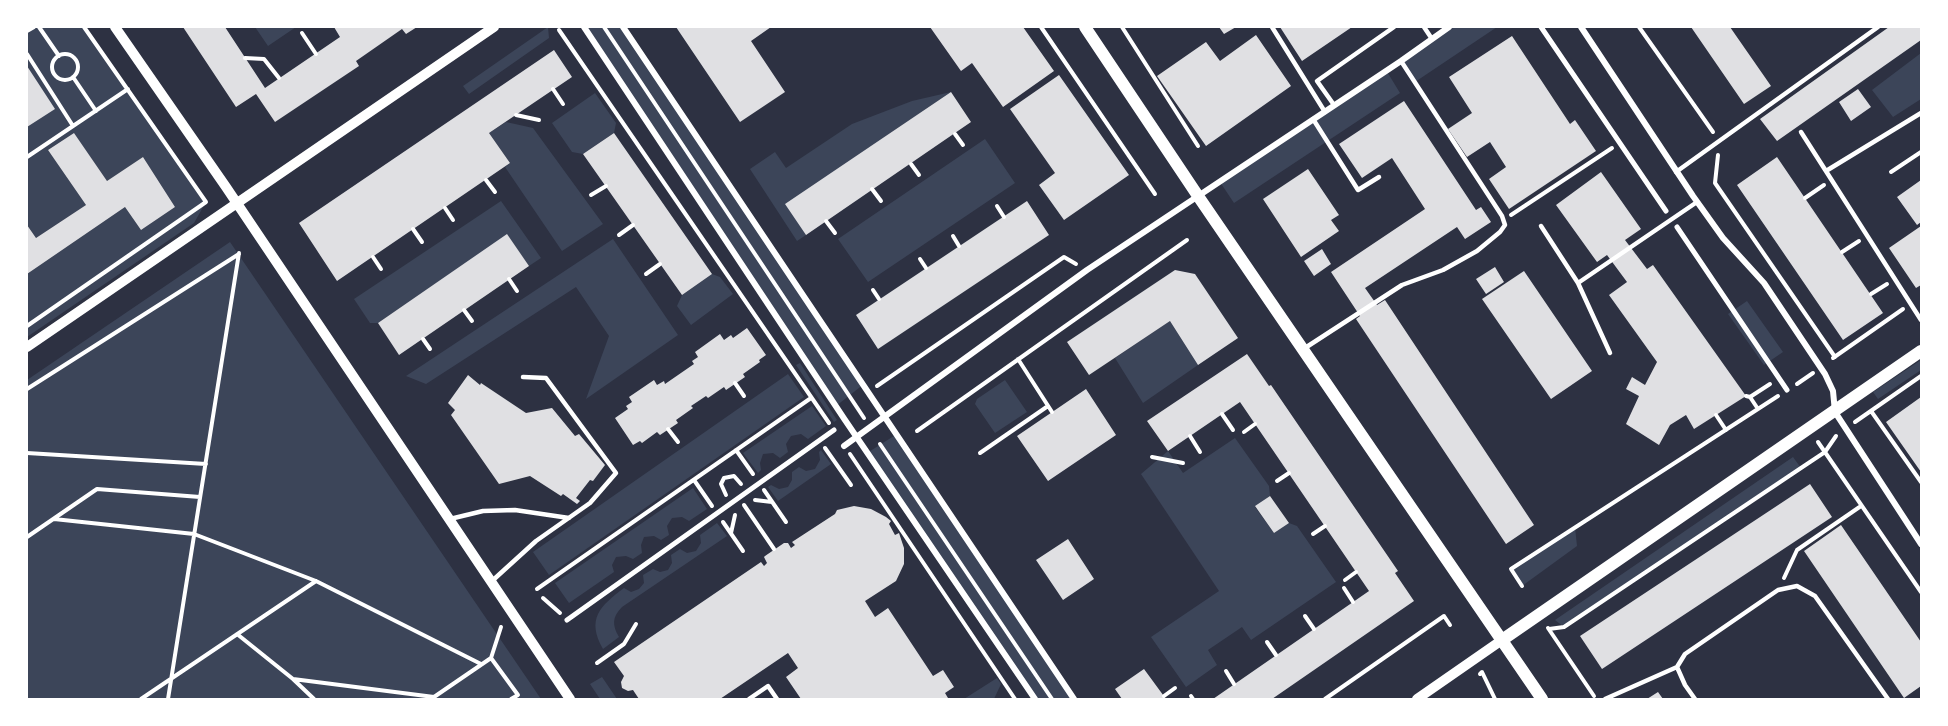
<!DOCTYPE html>
<style>
body{margin:0}
#map{position:relative;width:1948px;height:726px;overflow:hidden;background:#2d3142;font-family:Barlow,sans-serif}
canvas{display:block}
.frame{position:absolute;inset:0;border:28px solid #fff;pointer-events:none}
</style>
<div id="map">
<canvas width="1948" height="726"></canvas>
<div class="frame"></div>
</div>
<script>
const ctx = document.querySelector('canvas').getContext('2d');
ctx.lineJoin = 'round';
function fillPath(path, color) { ctx.fillStyle = color; ctx.fill(path, 'evenodd'); }
function strokePath(path, color, width, dash) { ctx.strokeStyle = color; ctx.lineWidth = width; ctx.lineCap = dash ? 'butt' : 'round'; ctx.setLineDash(dash || []); ctx.stroke(path); }
const green = new Path2D(`
 M27,27H84L206,202L194,223L27,337V274L125,207L141,230L175,207L143,157L107,181L74,133L48,150L86,205L36,238L27,225V127L54,109L27,66Z
 M255,27H296L268,46Z
 M548,27L549,38L469,94L463,86Z
 M584,27H623L864,384L836,406Z
 M1449,27H1497L1415,82L1401,61Z
 M1921,53V99L1893,117L1872,90Z
 M1386,70L1400,93L1234,203L1220,182Z
 M951,92L786,204L806,235L797,241L750,169L775,152L786,168L852,124L912,101Z
 M595,93L616,123L614,133L583,154L572,152L552,123Z
 M506,122L533,128L603,224L562,251L505,167L510,163L489,133Z
 M985,139L1015,183L868,282L838,239Z
 M501,201L541,258L529,266L507,235L378,323H370L354,299Z
 M613,239L678,335L586,399L609,336L576,287L426,384L406,376Z
 M230,242L541,699H27V380Z
 M712,274L720,277L733,294L691,325L677,306L682,295Z
 M1747,301L1783,352L1764,365L1728,314Z
 M1170,321L1198,365L1143,403L1115,358Z
 M1921,360V370L1878,399L1873,392Z
 M800,363L837,420L834,422L796,365Z
 M788,374L804,397L549,575L533,552Z
 M1005,380L1027,412L995,433L975,404L977,399Z
 M812,406L826,426L808,439L801,434L791,436L786,444L788,452L780,458L773,453L763,454L760,463L761,470L758,473L743,453Z
 M897,434L1074,699H1035L867,453Z
 M1235,438L1269,486L1270,496L1255,507L1274,533L1289,523L1297,526L1336,582L1251,640L1242,627L1208,650L1217,665L1186,687L1151,637L1219,591L1141,474L1168,451L1183,473Z
 M821,450L831,464L778,501L768,487L771,485L779,489L788,487L792,480V472L799,467L806,471L815,469L820,460L819,452Z
 M1793,457L1801,468L1564,627L1555,620Z
 M693,488L707,509L689,521L682,517L672,518L667,526L669,535L661,540L654,536L644,537L641,545L642,553L633,559L626,556L616,557L612,565L614,572L569,603L555,583Z
 M717,523L727,536L622,607C612,617 612,625 619,637L603,649C586,619 600,606 624,588L631,592L639,589L644,583L643,575L653,569L660,572L668,570L672,563L671,555L680,549L687,553L696,551L701,543L700,535Z
 M1575,527L1577,546L1522,586L1511,569Z
 M602,677L617,699H600L590,684Z
 M997,678L1001,684L994,699H964Z`);
const building = new Path2D(`
 M183,27H225L265,88L340,37L334,27H417L406,34L402,29L356,61L359,66L275,122L256,94L236,107Z
 M676,27H771L751,41L785,92L740,122Z
 M930,27H1023L1054,71L1003,107L972,63L961,71Z
 M1219,27H1236L1224,34Z
 M1280,27H1352L1302,61Z
 M1691,27H1730L1771,86L1744,104Z
 M1889,27H1921V40L1777,141L1760,119Z
 M1256,35L1291,86L1206,146L1157,76L1206,42L1220,61Z
 M1512,36L1570,124L1575,120L1596,151L1509,209L1489,179L1506,167L1490,142L1467,157L1448,129L1472,113L1449,77Z
 M554,50L572,77L489,133L510,163L337,281L299,223Z
 M27,66L55,109L27,127Z
 M1059,75L1129,175L1064,220L1039,185L1055,173L1010,109Z
 M1858,89L1871,107L1851,121L1839,102Z
 M951,92L971,122L806,235L785,204Z
 M1404,101L1476,210L1481,207L1491,222L1465,239L1457,227L1365,288L1377,305L1385,300L1534,525L1506,544L1356,319L1360,316L1331,272L1425,209L1392,158L1362,178L1339,144Z
 M74,133L107,181L143,157L175,207L141,230L125,207L27,274V225L36,238L86,205L48,150Z
 M614,133L712,274L682,295L583,154Z
 M1777,157L1883,313L1843,340L1737,185Z
 M1308,169L1339,215L1331,220L1339,231L1301,257L1263,199Z
 M1601,172L1641,229L1625,240L1647,269L1653,265L1746,396L1694,429L1686,415L1670,425L1659,445L1626,424L1639,396L1626,389L1632,377L1645,385L1657,362L1609,295L1627,282L1607,255L1597,262L1556,205Z
 M1921,180V222L1917,225L1897,197Z
 M1027,201L1049,235L878,349L856,315Z
 M1921,226V285L1916,288L1889,248Z
 M507,234L529,266L399,355L378,323Z
 M1322,249L1331,264L1314,276L1304,261Z
 M1495,267L1504,282L1486,294L1476,279Z
 M1175,270L1195,274L1238,338L1198,365L1170,321L1089,375L1067,342Z
 M1524,271L1592,371L1551,399L1482,299Z
 M747,328L766,355L759,360L760,362L743,374L745,377L726,390L724,387L708,398L706,396L691,406L693,408L676,420L678,423L660,435L657,432L642,443L640,441L633,445L615,418L628,409L626,406L632,402L629,397L654,380L657,385L664,381L665,384L694,364L692,361L698,357L695,352L720,334L724,340L731,335L733,338Z
 M1247,354L1269,386L1271,385L1398,571L1395,573L1414,601L1272,699H1213L1369,591L1240,402L1168,451L1147,421Z
 M468,375L480,385L481,383L526,413L552,408L575,436L579,434L605,465L593,481L590,480L576,498L580,501L577,504L563,494L561,496L530,476L499,484L451,415L455,410L448,403Z
 M1086,389L1116,435L1048,481L1017,436Z
 M1921,397V472L1886,422Z
 M1810,484L1832,517L1602,669L1580,636Z
 M1270,496L1289,523L1274,533L1255,506Z
 M854,506L871,509L886,517L891,521L889,524L895,535L899,533L904,548V564L896,581L865,601L875,617L888,608L933,676L943,670L954,687L945,693L948,698L801,699L786,677L798,668L788,653L720,699H639L633,690L628,691L622,688L621,682L624,676L614,662L761,562L764,566L767,563L764,557L765,556L784,543H788L791,548L795,545L792,542L835,514L837,510Z
 M1841,525L1921,642V686L1904,698L1804,551Z
 M1068,539L1094,579L1063,600L1036,560Z
 M1144,669L1166,699H1122L1115,689Z
 M1658,692L1663,699H1647Z`);
const path = new Path2D(`
 M39,27L59,56
 M604,27L864,418
 M1041,27L1155,194
 M1122,27L1198,146
 M1639,27L1713,132
 M559,30L829,423
 M27,31L34,27
 M302,33L316,54
 M27,54L73,126
 M52 67a13 13 0 1 1 26 0a13 13 0 1 1-26 0Z
 M245,58L264,59L279,78
 M73,77L96,111
 M553,89L563,104
 M516,115L539,120
 M955,134L963,145
 M1718,155L1715,183L1835,357
 M27,157L128,89
 M911,164L919,175
 M1891,172L1921,152
 M486,180L495,192
 M872,189L881,201
 M591,195L606,186
 M1805,198L1824,185
 M997,206L1004,217
 M445,208L453,220
 M1511,215L1612,148
 M826,221L835,233
 M413,229L422,242
 M619,235L633,225
 M953,236L959,246
 M1842,252L1859,241
 M373,257L381,269
 M920,259L926,268
 M646,274L660,264
 M509,279L517,291
 M873,290L879,299
 M1871,294L1887,284
 M464,310L472,321
 M27,326L206,202L84,27
 M423,339L430,349
 M1833,358L1903,309
 M1018,359L1052,412
 M735,383L744,396
 M1797,384L1813,373
 M877,386L1064,257L1076,264
 M27,389L239,254
 M1746,396L1750,397L1758,409
 M1750,397L1770,384
 M1871,411L1921,482
 M1222,414L1233,430
 M1716,415L1726,430
 M1855,422L1921,376
 M668,429L678,442
 M917,431L1187,240
 M1244,432L1255,424
 M1190,436L1200,452
 M1818,442L1921,592
 M880,444L1052,699
 M825,448L851,485
 M736,450L753,474
 M27,453L206,464
 M980,453L1048,406
 M850,454L1015,699
 M1152,457L1183,463
 M694,480L712,506
 M1277,481L1289,473
 M764,490L786,522
 M726,495L721,484L724,478L734,476L741,484
 M755,500L772,502
 M744,505L774,549
 M54,519L194,534L316,581L481,664
 M723,522L743,551
 M731,533L735,515
 M1313,534L1325,526
 M27,537L97,489L200,497
 M1784,578L1797,550L1861,506
 M1345,580L1356,572
 M1522,586L1511,569L1778,396
 M1344,588L1353,602
 M537,589L811,398
 M543,598L560,613
 M1305,616L1314,629
 M1548,628L1594,696
 M1549,629L1564,627L1801,468L1825,452L1836,436
 M237,634L293,679L314,699
 M1267,642L1276,655
 M491,658L518,695L511,699
 M597,663L624,644L636,624
 M1226,671L1234,684
 M1480,674L1482,672L1495,699
 M293,679L434,697
 M1164,696L1175,688
 M1191,696L1193,699
 M434,697L491,658L501,627
 M141,699L316,581
 M168,699L239,253
 M1325,699L1444,616L1450,625`);
const service = new Path2D(`
 M1272,27L1325,112
 M1424,27L1432,39
 M1334,105L1317,81L1394,27
 M1313,119L1358,190L1379,177
 M1801,132L1921,320
 M1826,171L1921,113
 M1676,172L1878,27
 M1541,226L1578,283L1610,353
 M1578,283L1697,202
 M1305,348L1402,285L1443,270L1477,251L1500,232L1505,225L1502,216L1401,61
 M450,519L483,511L515,510L569,518
 M492,581L536,541L590,503L616,473L546,378L523,377
 M749,699L768,686L777,699
 M1605,699L1677,667
 M1695,699L1685,685L1677,667L1685,654L1778,590L1797,586L1815,596L1888,699`);
const pedestrian = new Path2D(`
 M1541,27L1666,211
 M1677,227L1787,390
 M567,620L834,430`);
const minor = new Path2D(`
 M584,27L845,420L1035,699
 M623,27L1074,699
 M1581,27L1693,196L1723,238L1764,283L1825,374L1833,391L1835,412L1921,544
 M844,446L1087,270L1401,61L1449,27`);
const tertiary = new Path2D(`
 M115,27L226,187L570,699
 M27,347L494,27
 M1417,699L1502,640`);
const secondary = new Path2D(`
 M1085,27L1198,196L1542,699
 M1502,640L1921,351`);
fillPath(green, '#3c4559');
fillPath(building, '#e0e0e3');
strokePath(path, '#fff', 4);
strokePath(service, '#fff', 4.5);
strokePath(pedestrian, '#fff', 5);
strokePath(minor, '#fff', 6);
strokePath(tertiary, '#fff', 10);
strokePath(secondary, '#fff', 12);
</script>
